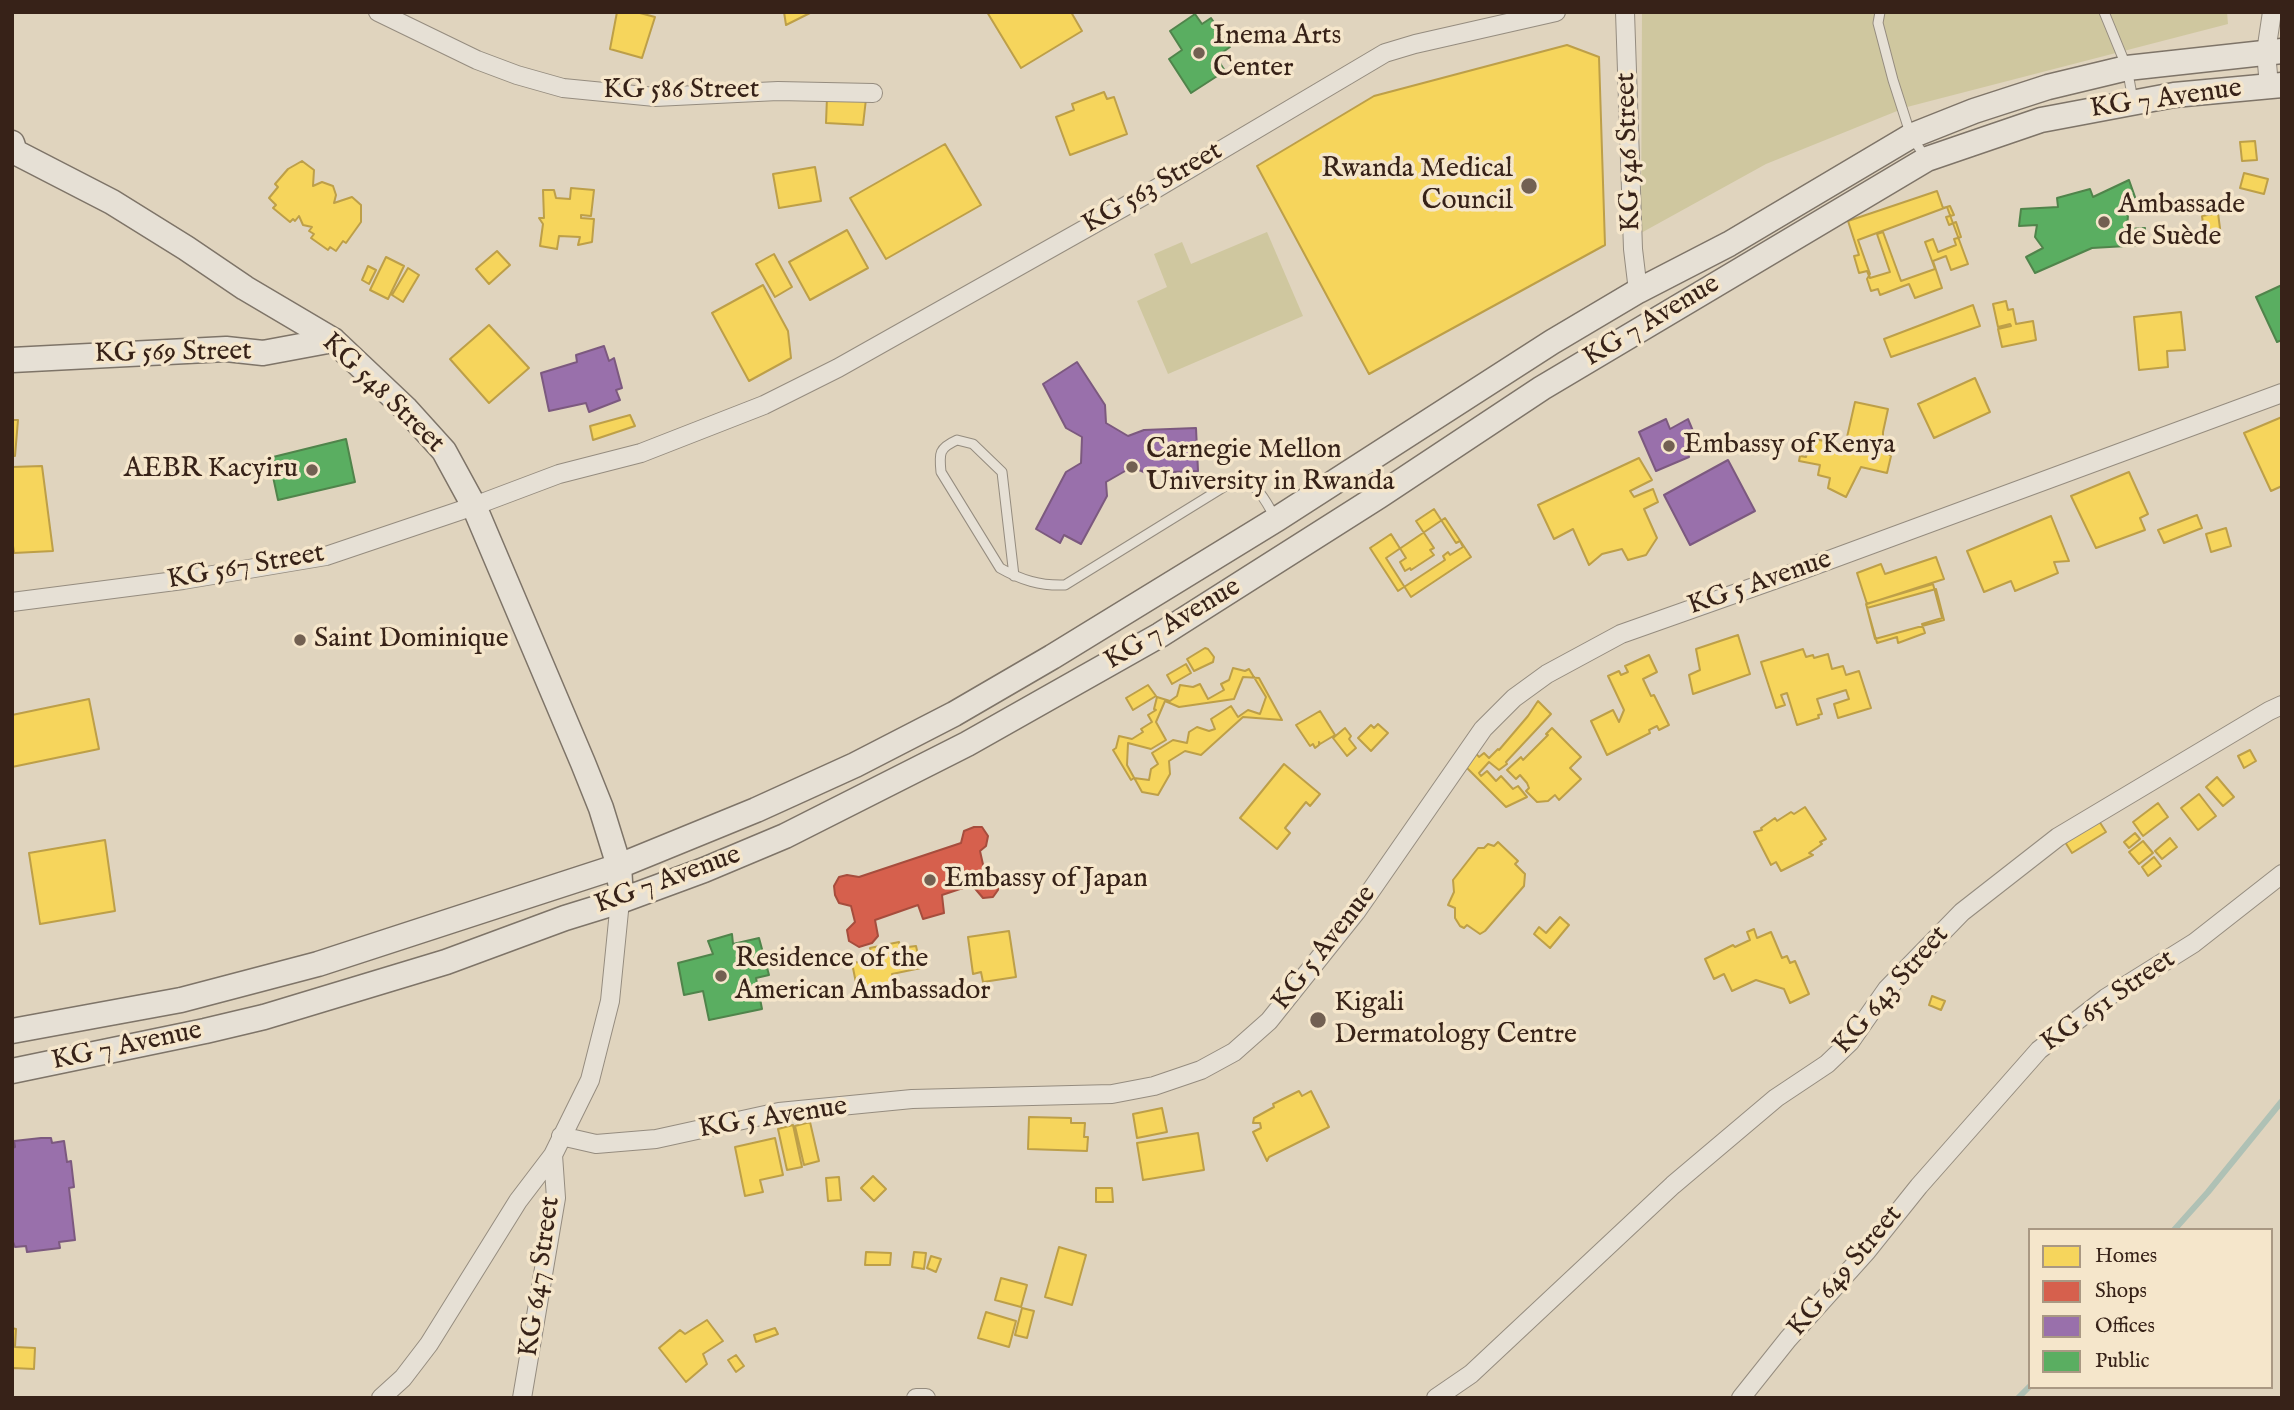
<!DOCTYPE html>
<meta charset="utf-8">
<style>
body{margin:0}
#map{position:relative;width:2294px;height:1410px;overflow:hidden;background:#e0d4be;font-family:"IM FELL English",serif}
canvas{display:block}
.frame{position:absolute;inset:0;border:14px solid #372218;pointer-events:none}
.legend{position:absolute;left:2028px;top:1228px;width:245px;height:161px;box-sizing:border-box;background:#f5e6cb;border:2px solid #a99883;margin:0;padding:9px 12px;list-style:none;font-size:21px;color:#372218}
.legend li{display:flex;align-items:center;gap:14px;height:35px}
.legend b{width:35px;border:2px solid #a99883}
</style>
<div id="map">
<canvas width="2294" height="1410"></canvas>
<div class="frame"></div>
<ul class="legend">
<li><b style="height:19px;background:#f6d55c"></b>Homes</li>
<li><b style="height:19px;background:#d6604d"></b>Shops</li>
<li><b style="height:19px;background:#9970ab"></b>Offices</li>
<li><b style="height:19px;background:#5aae61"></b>Public</li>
</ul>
</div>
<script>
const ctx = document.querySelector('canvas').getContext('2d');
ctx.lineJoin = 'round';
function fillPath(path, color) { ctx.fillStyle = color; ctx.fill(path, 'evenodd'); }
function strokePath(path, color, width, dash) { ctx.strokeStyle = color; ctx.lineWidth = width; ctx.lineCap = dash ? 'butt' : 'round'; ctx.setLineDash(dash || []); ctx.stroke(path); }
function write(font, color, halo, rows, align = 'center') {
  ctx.font = font + ' "IM FELL English",serif'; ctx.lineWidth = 7; ctx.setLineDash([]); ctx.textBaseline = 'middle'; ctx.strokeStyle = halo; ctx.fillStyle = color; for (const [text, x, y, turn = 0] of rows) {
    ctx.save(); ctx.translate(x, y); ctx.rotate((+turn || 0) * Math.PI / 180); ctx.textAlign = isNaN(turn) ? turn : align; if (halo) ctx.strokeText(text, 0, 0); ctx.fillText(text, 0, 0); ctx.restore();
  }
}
const green = new Path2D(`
 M1642,12H2227L2228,24L1907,107L1766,164L1641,233Z
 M1267,232L1303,316L1168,374L1137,301L1167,287L1154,254L1182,242L1191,264Z`);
const homes = new Path2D(`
 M617,12H636L655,17L642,58L610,49Z
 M784,12H812L786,25Z
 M987,12H1071L1082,31L1021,68Z
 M1567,45L1599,57L1605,245L1369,374L1257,166L1374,96Z
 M1104,92L1107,99L1114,97L1127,134L1070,155L1056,117L1074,110L1072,104Z
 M827,97L866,99L863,125L826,123Z
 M2255,141L2257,160L2242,161L2240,142Z
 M945,144L981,205L886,259L850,198Z
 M302,161L314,170L313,186L322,182L333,186L336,195L334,203L352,197L361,205V222L346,243L343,241L336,251L330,247L328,250L311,238L314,234L309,231L312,227L303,225L299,216L295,221L293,219L290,222L273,208L276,205L269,198L278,187L275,184L288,169Z
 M815,167L821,201L779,208L773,174Z
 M2244,173L2268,179L2264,194L2240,188Z
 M571,188L594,190L591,216L581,215V218L594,219L592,242L578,245L580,237L559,236L557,249L540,246L543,224L539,218H544L543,190H554L556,198L570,199Z
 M1937,191L1943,208L1950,206L1954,215L1946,217L1949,225L1956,222L1961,237L1954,239L1956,245L1938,252L1933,239L1925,242L1935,269L1901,281L1883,232L1877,234L1890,272L1870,278L1867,271L1859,273L1854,256L1859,255L1848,221Z
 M1947,207L1968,264L1951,270L1946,256L1933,261L1942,288L1915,298L1909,284L1880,295L1878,289L1871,291L1867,279L1870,274L1858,240Z
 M2218,213L2221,236L2205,239L2202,216Z
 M847,230L868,268L810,300L789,262Z
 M497,251L510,265L489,284L476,269Z
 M774,254L792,287L775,297L756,264Z
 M386,257L404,266L388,299L370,290Z
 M368,266L376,270L369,284L362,280Z
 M408,268L419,275L403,302L392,295Z
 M763,285L788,331L791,358L749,381L712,313Z
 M2006,301L2008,310L2013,309L2016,324L2033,321L2036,340L2002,347L1998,329L2011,326L2010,324L1998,327L1993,304Z
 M1973,305L1980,326L1891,357L1884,339Z
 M2181,312L2185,350L2167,351L2168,367L2139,370L2134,317Z
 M489,325L529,368L489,403L450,359Z
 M1975,378L1990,412L1934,438L1918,404Z
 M1855,402L1888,409L1883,432V451L1891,456L1887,473L1861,467L1846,497L1828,488L1830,478L1818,475L1820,465L1799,461L1800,456L1806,457L1811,438L1845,446Z
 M630,415L635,426L593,440L590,426Z
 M2282,417V486L2271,491L2244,433Z
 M12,420H18L15,456H12Z
 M1639,458L1652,480L1630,491L1634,497L1653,489L1658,502L1644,509L1657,538L1646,555L1628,560L1622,549L1602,554L1589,565L1573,529L1554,539L1538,505Z
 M42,466L53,551L14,553L12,539V467Z
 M2129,472L2148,514L2140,518L2145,530L2096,548L2071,496Z
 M1434,509L1456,543L1460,541L1463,547L1450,555L1448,552L1443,556L1445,560L1398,591L1370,548L1391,534L1406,558L1400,562L1405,571L1410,568L1411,570L1434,555L1430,550L1434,548L1416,521Z
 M2197,515L2202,528L2164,543L2158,530Z
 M2051,516L2069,561L2054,562L2058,573L2015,591L2011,581L1984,592L1967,551Z
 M1445,518L1471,557L1411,597L1386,558Z
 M2226,528L2231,546L2211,552L2206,534Z
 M1936,557L1944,579L1867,604L1857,573L1881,564L1885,574Z
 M1933,584L1942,618L1922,624L1925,633L1898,643L1897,637L1877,643L1866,604Z
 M1936,589L1944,620L1875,639L1867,608Z
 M1738,635L1750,674L1693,694L1689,675L1700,670L1696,649Z
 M1205,648L1208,649L1214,657L1213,662L1194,671L1187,659Z
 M1803,649L1806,657L1813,655L1814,658L1828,654L1832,669L1843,666L1846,675L1859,671L1871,708L1838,718L1834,704L1849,699L1846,690L1817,699L1822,714L1818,715L1819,718L1797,725L1787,693L1781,695L1785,705L1776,708L1761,662Z
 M1649,655L1657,672L1643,679L1651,696L1654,695L1669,725L1659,730L1657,726L1649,730L1650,733L1607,755L1591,721L1613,710L1619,722L1624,710L1608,676L1619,671L1621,675L1628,672L1625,666Z
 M1186,664L1191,673L1172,684L1167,675Z
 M1233,668L1245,671L1249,669L1266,697L1260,714L1248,710L1238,717L1231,706L1211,719L1215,729L1209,731L1197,727L1189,732L1187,743L1173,740L1152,753L1158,764L1151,769L1149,780L1134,778L1131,780L1113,750L1116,748L1119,736L1132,739L1143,732L1141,729L1152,722L1148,715L1156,710L1154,709L1157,697L1170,701L1177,696L1180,685L1193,687L1200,684L1208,699L1224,690L1221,684L1229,680Z
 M1243,677L1259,678L1282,720L1243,717L1201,755L1185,751L1169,761L1170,774L1158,795L1142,792L1127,765L1128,743L1151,749L1166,740L1156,722L1165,701L1179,707L1234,699Z
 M1148,685L1156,696L1133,710L1126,698Z
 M89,699L99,749L12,767V715Z
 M1538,701L1551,714L1506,762L1507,764L1499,770L1489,762L1479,773L1481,776L1487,771L1496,781L1501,776L1513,789L1518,786L1527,797L1506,807L1465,766L1475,752L1479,757L1484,753L1489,758L1498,749L1499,750L1528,716Z
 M1320,711L1335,735L1320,744L1319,742V745L1315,748L1313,744L1310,746L1296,725Z
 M1378,724L1388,733L1371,751L1358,738L1371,725L1374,728Z
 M1345,728L1351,736L1349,739L1356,748L1347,756L1333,738Z
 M1552,728L1581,757L1570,768L1581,779L1559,800L1555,795L1548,801L1537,802L1526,791L1529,788L1527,783L1520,775L1516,779L1507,770L1521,757L1523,760L1548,735L1546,734Z
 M2250,750L2256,761L2244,768L2238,756Z
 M1284,764L1320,794L1310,806L1306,802L1285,828L1290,833L1277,849L1240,818Z
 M2217,777L2234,797L2223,806L2206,787Z
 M2199,794L2216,816L2198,830L2181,808Z
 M2158,803L2168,817L2143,836L2133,822Z
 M1805,807L1826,839L1820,842L1822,844L1809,853L1813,855L1781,871L1776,862L1771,865L1754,832L1762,830L1761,828L1775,818L1777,821L1791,812L1794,814Z
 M2099,821L2106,832L2072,853L2065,842Z
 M2135,833L2140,839L2129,848L2124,842Z
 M2170,838L2177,847L2162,859L2155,851Z
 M105,840L115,911L40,924L29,853Z
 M2143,841L2153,853L2139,864L2129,852Z
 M1498,842L1518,861L1515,864L1525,874L1524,886L1485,931L1480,934L1467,925L1464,928L1460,926L1455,918V908L1448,905L1454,892L1453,880L1478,848H1484L1488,844L1494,846Z
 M2154,857L2161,866L2148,876L2142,867Z
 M1560,917L1569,925L1550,948L1534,934L1539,927L1546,933Z
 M1754,929L1757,938L1771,932L1782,958L1787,956L1790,963L1795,961L1809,994L1790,1003L1784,989L1756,980L1732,991L1724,974L1714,979L1705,959L1733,945L1735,947L1750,940L1747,932Z
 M1009,931L1016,977L983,982L981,972L973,974L968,937Z
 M899,942L900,948L916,946L921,968L892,974L894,986L858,993L852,963L872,960L870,948Z
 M1932,996L1945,1001L1941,1010L1929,1005Z
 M1299,1091L1302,1096L1311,1091L1329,1127L1269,1157L1267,1161L1253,1132L1261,1128L1260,1123H1253L1254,1118L1274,1107L1273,1104Z
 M1162,1108L1167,1132L1137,1138L1133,1114Z
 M1029,1117L1071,1118V1123H1085L1084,1137H1088L1087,1151L1028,1149Z
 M810,1122L819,1161L804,1165L795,1126Z
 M793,1125L802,1167L787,1170L778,1129Z
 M1198,1133L1204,1170L1143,1180L1137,1143Z
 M775,1138L783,1175L760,1180L763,1192L745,1196L735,1147Z
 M873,1176L886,1189L874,1201L861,1188Z
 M839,1177L841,1200L828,1201L826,1178Z
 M1096,1188H1112L1113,1202H1096Z
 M1059,1247L1086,1255L1072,1305L1045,1297Z
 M866,1252L891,1253L890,1265H865Z
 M914,1252L926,1253L924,1269L912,1267Z
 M931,1256L941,1259L936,1272L927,1268Z
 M1001,1278L1027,1285L1021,1307L995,1300Z
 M1022,1308L1034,1311L1027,1338L1015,1335Z
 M986,1312L1016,1321L1009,1347L978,1338Z
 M707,1320L723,1341L703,1354L707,1364L686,1382L659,1348L680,1330L685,1334Z
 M12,1328L16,1329L15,1347L35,1348L34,1369L13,1368L12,1383Z
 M775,1328L778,1334L756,1342L754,1335Z
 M736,1355L744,1366L736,1372L728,1360Z`);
const shops = new Path2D(`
 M974,827H982L988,836L986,846L980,851L984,869L998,881V890L993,897L983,898L972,885L942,895L944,913L923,919L918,905L875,920L878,936L872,943L859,947L849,941L847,930L855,922L851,906L839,903L835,895L834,886L839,877L847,875L859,877L961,843L964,831Z`);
const offices = new Path2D(`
 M604,346L609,361L614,358L622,388L616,390L620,400L589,412L586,403L549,411L541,373L577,362L576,355Z
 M1077,362L1105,405L1106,423L1128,436L1144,430L1196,428L1198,471L1146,473L1132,467L1106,482L1107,496L1081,544L1064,535L1060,543L1036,529L1066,472L1081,463L1082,437L1066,428L1043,384Z
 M1666,419L1670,429L1688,419L1698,443L1687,448L1689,457L1656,471L1639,432Z
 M1728,460L1755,511L1690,545L1664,495Z
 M41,1138H51L52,1143L64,1141L67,1162L71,1161L74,1187L69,1188L75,1240L59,1242L60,1248L27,1252L26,1246L15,1247L12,1239V1148L15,1147L14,1141Z`);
const public = new Path2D(`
 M1195,14L1202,24L1211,18L1230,47L1216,57L1225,71L1191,93L1169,59L1182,50L1170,31Z
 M2129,180L2135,197L2120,205L2128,215L2127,229L2145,228L2144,245L2092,248L2035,273L2026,257L2043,248L2035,237L2037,225L2019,226L2021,209L2058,207L2057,198L2090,189L2093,197Z
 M2282,285V340L2277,342L2256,297Z
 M346,439L355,482L278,500L269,458Z
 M732,934L733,944L759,938L769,975L756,978L762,1009L709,1020L703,991L684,995L678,963L713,954L708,941Z`);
const stream = new Path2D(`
 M2174,1230L2208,1192L2282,1101
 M2018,1398L2030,1386`);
const lane = new Path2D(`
 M1880,12L1878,23L1893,80L1911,136L1926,158
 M2104,12L2127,68L2133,100
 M1014,576L1002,472L973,444L957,440C939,448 939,453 941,472L1000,568C1021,580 1040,586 1065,585L1235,480C1258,481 1265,501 1276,519`);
const street = new Path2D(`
 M378,12L477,60L517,75L563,88L655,97L778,91L873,93
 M1625,12L1633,249L1638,291
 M2269,86L2266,52L2272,12
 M12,602L183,580L326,556L474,506L559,474L641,453L764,405L838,368L1147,194L1385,53L1415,44L1556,12
 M561,1136L596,1144L656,1139L779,1112L912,1099L1112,1094L1154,1086L1201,1070L1234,1052L1269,1021L1356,912L1483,729L1514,698L1547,674L1621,634L1802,570L2282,393
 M381,1398L403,1378L429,1344L518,1201L553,1155L590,1080L610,1001L620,901
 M522,1398L556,1198L553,1155
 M916,1398H926
 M1436,1398L1471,1374L1673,1185L1776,1098L1827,1064L1850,1042L1887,989L1962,912L2058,837L2269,711L2282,705
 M1741,1398L1788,1339L1867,1251L1919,1186L2039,1050L2106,998L2194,943L2282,874`);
const secondary = new Path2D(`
 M12,143L15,152L112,202L186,248L245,288L333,340L406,409L444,451L474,506L583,763L601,808L619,866L620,882
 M12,360L226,349L263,353L333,340
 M12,1031L181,1000L318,964L619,866L756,810L855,765L954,714L1052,657L1277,519L1552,342L1638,291L1729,244L1911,136L1974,111L2048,87L2127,68L2282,51
 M12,1071L205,1031L264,1017L446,962L565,918L620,901L704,870L785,836L967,744L1160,635L1379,496L1542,388L1927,159L2041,120L2174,95L2282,85`);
const markers = [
 [1199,53,7,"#726052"],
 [1529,186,9,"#726052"],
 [2104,222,7,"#726052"],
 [1669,446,7,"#726052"],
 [1132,467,7,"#726052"],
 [312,470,7,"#726052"],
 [300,640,7,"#726052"],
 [930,880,7,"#726052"],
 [721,976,7,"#726052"],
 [1318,1020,9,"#726052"]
];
const poiNames = [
 ["Inema Arts",1213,37],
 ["Center",1213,69],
 ["Rwanda Medical",1513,170,"right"],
 ["Council",1513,202,"right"],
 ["Ambassade",2118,206],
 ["de Suède",2118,238],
 ["Embassy of Kenya",1683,446],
 ["Carnegie Mellon",1146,451],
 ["University in Rwanda",1146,483],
 ["AEBR Kacyiru",298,470,"right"],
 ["Saint Dominique",314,640],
 ["Embassy of Japan",944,880],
 ["Residence of the",735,960],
 ["American Ambassador",735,992],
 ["Kigali",1334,1004],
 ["Dermatology Centre",1334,1036]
];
const streetNames = [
 ["KG 586 Street",681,91],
 ["KG 7 Avenue",2166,100,-8],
 ["KG 546 Street",1630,152,-92],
 ["KG 563 Street",1153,189,-30],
 ["KG 7 Avenue",1652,322,-31],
 ["KG 569 Street",173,354,-1],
 ["KG 548 Street",382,394,44],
 ["KG 567 Street",246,568,-10],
 ["KG 5 Avenue",1760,584,-19],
 ["KG 7 Avenue",1173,625,-31],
 ["KG 7 Avenue",668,881,-20],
 ["KG 5 Avenue",1325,949,-52],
 ["KG 643 Street",1892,991,-49],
 ["KG 651 Street",2109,1002,-35],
 ["KG 7 Avenue",127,1047,-12],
 ["KG 5 Avenue",773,1119,-9],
 ["KG 649 Street",1846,1272,-50],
 ["KG 647 Street",541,1277,-82]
];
fillPath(green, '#cfc79f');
fillPath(homes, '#f6d55c');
strokePath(homes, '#bd9f48', 2);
fillPath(shops, '#d6604d');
strokePath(shops, '#a64d3d', 2);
fillPath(offices, '#9970ab');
strokePath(offices, '#7c597f', 2);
fillPath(public, '#5aae61');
strokePath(public, '#50844b', 2);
strokePath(stream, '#afc1b5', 6);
strokePath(lane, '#958c7f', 11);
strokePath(street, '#958c7f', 20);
strokePath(secondary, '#7e7468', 27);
strokePath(lane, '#e6e0d5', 9);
strokePath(street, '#e6e0d5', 18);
strokePath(secondary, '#e6e0d5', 24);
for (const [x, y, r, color] of markers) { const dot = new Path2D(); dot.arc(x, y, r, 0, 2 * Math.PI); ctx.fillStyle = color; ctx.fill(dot); strokePath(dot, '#f5e6cb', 2.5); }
write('28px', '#372218', '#f5e6cb', poiNames, 'left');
write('28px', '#372218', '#f5e6cb', streetNames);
</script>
